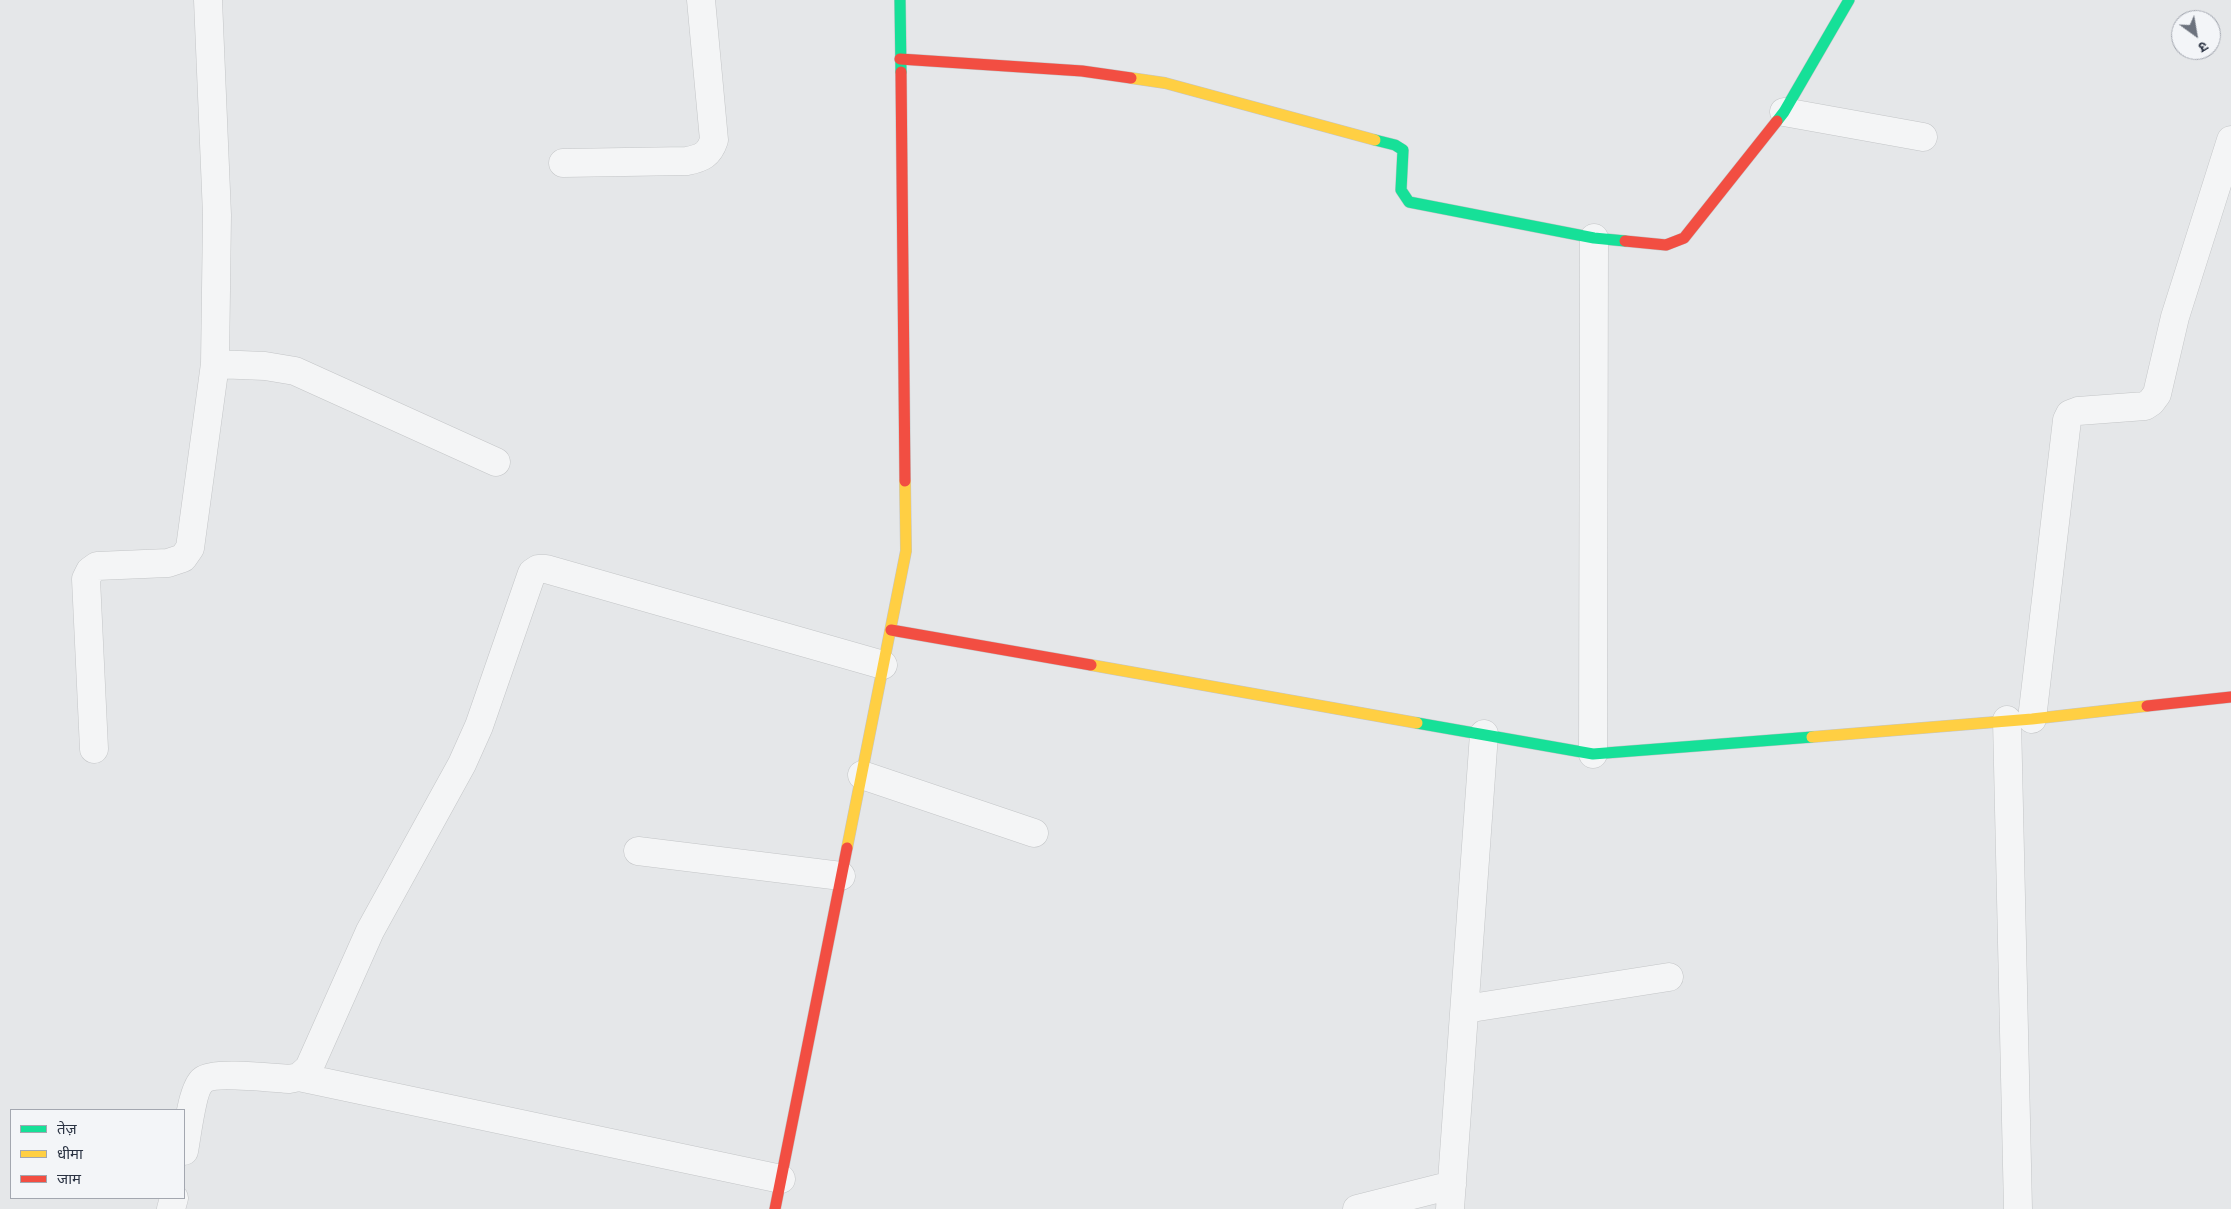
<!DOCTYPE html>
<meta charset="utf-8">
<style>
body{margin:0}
#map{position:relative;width:2231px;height:1209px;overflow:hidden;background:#e5e7e9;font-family:"Titillium Web","Noto Sans Devanagari",sans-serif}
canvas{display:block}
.legend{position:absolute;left:10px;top:1109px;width:175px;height:90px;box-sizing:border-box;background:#f3f5f8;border:1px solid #a3a7b0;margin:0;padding:6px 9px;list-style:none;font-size:15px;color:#2b3343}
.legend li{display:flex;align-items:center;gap:10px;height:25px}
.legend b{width:25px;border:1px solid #a3a7b0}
.north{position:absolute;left:2171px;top:10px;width:50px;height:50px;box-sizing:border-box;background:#f3f5f8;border:1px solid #a3a7b0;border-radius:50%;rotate:148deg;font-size:14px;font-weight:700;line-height:20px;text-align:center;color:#2b3343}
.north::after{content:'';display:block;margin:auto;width:18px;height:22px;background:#6c727d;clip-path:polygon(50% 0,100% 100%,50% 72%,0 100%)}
</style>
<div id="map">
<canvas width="2231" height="1209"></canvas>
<ul class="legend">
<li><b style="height:6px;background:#16e098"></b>तेज़</li>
<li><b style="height:6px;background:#ffcf43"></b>धीमा</li>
<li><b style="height:6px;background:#f24e42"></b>जाम</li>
</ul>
<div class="north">उ</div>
</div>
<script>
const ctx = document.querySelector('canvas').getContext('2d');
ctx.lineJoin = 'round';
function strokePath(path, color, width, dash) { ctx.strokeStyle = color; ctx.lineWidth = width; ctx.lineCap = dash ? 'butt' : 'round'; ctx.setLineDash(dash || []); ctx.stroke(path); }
const street = new Path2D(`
 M1784,112L1923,137
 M563,163L687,161C702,158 709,155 714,140L701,0
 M215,364L265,366L295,371L496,462
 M2032,719L2067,420L2070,414L2078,411L2145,406L2151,402L2157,394L2175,317L2231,140
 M2007,720L2018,1209
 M94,749L86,579L90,571L97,566L168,563L183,558L190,548L215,364L217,215L208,0
 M1593,754L1594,238
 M862,775L1034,833
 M638,851L841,876
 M1465,1009L1669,977
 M299,1077L781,1179
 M184,1151C187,1136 192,1088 203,1080C214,1071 272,1078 289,1079L299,1077L309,1068L370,931L462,764L479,726L532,573L538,569H546L883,665
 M171,1209L174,1198
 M1357,1209L1452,1185
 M1450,1209L1484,734`);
const fast = new Path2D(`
 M900,0L901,72
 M1777,121L1784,112L1849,0
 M1375,140L1395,145L1403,150L1401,190L1409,202L1594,238L1625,241
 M1417,723L1593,754L1812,737`);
const slow = new Path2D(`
 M1131,78L1165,83L1375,140
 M1091,665L1417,723
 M1812,737L2032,719L2147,706
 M847,848L906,551L905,481`);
const jam = new Path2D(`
 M900,59L1082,71L1131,78
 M901,72L905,481
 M1625,241L1666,245L1684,238L1777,121
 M891,630L1091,665
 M2147,706L2231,697
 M775,1209L847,848`);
strokePath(street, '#c3c5c7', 29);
strokePath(fast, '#c3c5c7', 12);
strokePath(slow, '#c3c5c7', 12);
strokePath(jam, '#c3c5c7', 12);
strokePath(street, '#f4f5f6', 28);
strokePath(fast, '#16e098', 11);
strokePath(slow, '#ffcf43', 11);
strokePath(jam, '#f24e42', 11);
</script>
